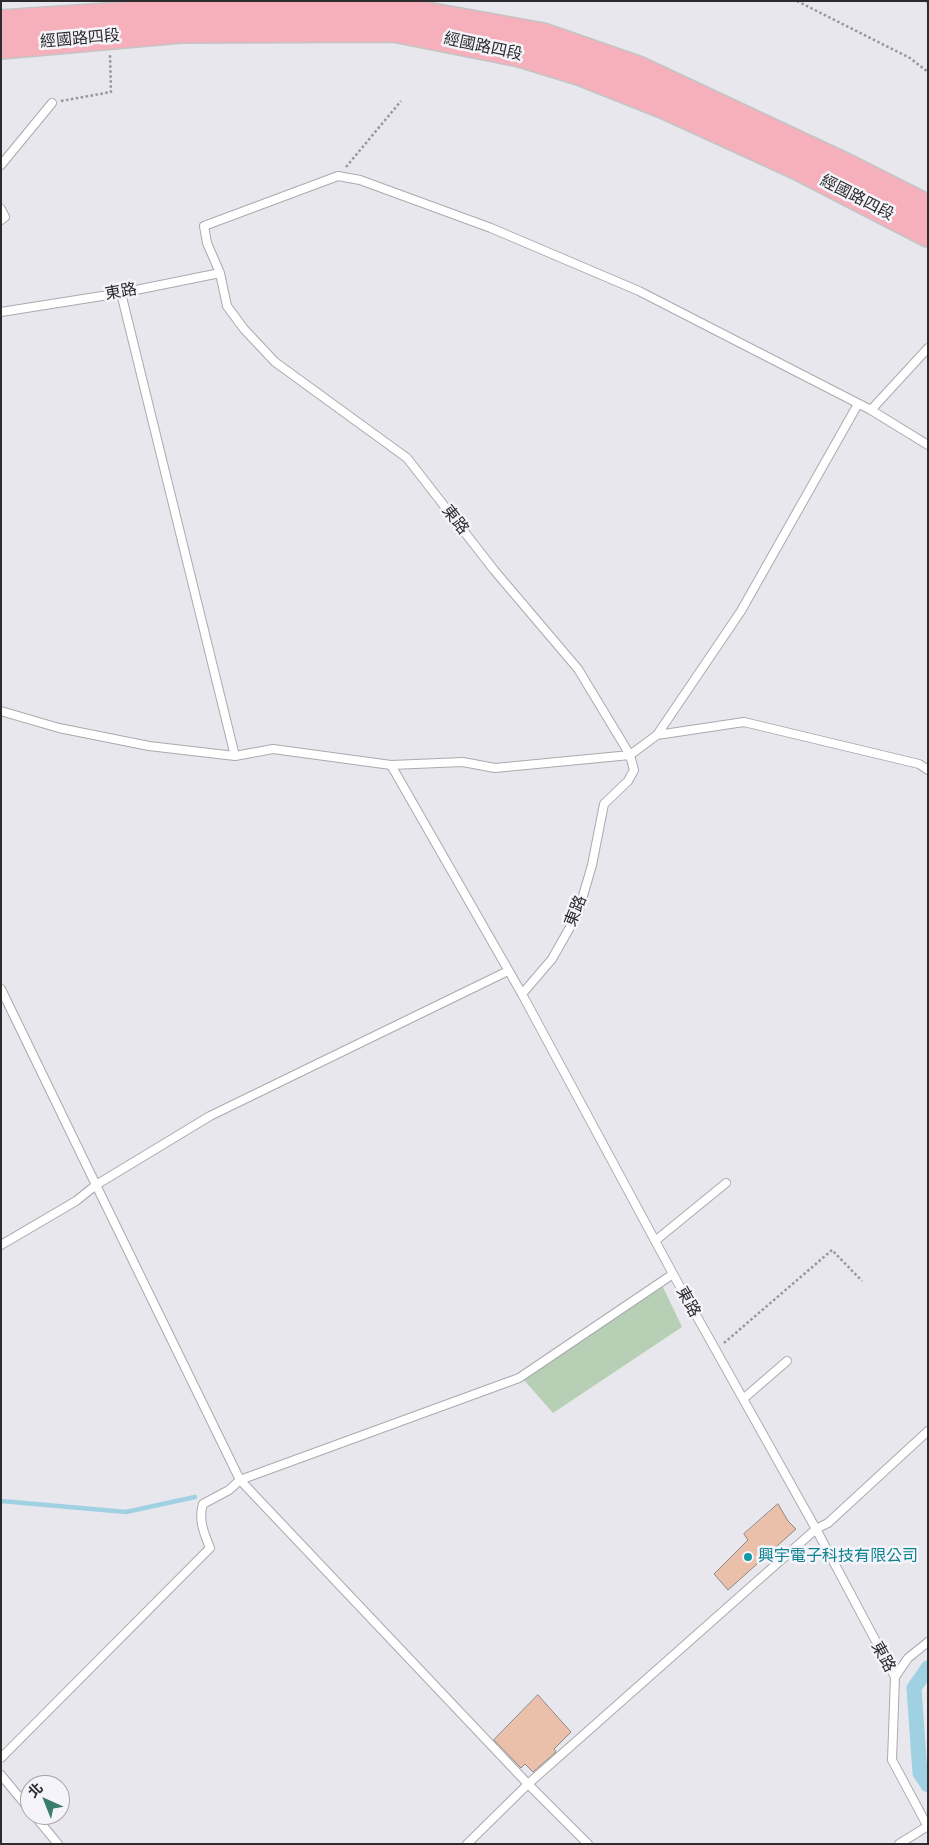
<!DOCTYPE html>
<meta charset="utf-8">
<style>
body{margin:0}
#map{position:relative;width:929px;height:1845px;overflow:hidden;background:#e7e7ed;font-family:Manrope,"Noto Sans TC",sans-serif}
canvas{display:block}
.frame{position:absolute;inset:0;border:2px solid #2c2c2e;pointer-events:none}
.north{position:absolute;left:20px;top:1775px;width:50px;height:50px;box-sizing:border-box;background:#f5f4fa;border:1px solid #a5a4a8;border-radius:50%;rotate:316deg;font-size:14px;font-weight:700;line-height:20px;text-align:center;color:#2c2c2e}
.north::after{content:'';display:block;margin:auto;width:18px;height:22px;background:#3b7c6d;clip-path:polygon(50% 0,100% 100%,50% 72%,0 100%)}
</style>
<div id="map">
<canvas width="929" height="1845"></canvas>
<div class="frame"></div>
<div class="north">北</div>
</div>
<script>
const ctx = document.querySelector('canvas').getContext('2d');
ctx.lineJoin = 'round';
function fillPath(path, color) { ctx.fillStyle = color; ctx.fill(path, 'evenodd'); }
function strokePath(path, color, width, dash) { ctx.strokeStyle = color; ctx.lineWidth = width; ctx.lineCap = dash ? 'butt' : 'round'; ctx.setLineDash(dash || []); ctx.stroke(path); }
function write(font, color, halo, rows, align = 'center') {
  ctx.font = font + ' Manrope,"Noto Sans TC",sans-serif'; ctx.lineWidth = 5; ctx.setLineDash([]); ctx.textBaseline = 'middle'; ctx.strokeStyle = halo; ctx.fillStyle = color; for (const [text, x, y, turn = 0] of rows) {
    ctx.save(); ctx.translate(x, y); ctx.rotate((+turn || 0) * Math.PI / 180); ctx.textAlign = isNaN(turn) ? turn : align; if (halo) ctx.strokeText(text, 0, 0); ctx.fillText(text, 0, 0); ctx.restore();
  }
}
const green = new Path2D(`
 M662,1285L682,1327L553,1413L523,1379Z`);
const stream = new Path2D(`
 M927,1L928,2
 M1,1501L126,1512L195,1497`);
const canal = new Path2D(`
 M928,1668L914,1688L920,1773L928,1785`);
const building = new Path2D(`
 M778,1504L788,1521L796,1529L728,1590L714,1574L748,1540L744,1534Z
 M538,1695L571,1732L554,1749L556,1752L533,1772L525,1764L521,1768L494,1740Z`);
const path = new Path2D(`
 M797,1L910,58L928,72
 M61,101L111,92L110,54
 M346,167L401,101
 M724,1343L832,1250L862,1281`);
const service = new Path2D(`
 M1,165L52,103
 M1,209L5,217L1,220
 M121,293L235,756
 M1,312L121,293L220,273
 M871,410L928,348
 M1,711L59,728L149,746L235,756L273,749L391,765L522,994L673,1274L816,1529L895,1677L892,1760L928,1827
 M657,735L741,611L858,404
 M391,765L463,762L495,768L630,755L657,735L744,722L919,764L928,770
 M508,971L210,1116L96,1185L240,1480L528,1784L588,1844
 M1,989L96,1185L76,1201L1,1245
 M522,994L552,959L578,913L592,865L604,804L628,781L634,770L630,755L578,669L494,570L407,458L275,362L244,329L227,306L220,273L207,243L204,226L338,176L360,180L491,228L639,291L871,410L928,445
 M655,1241L726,1183
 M743,1399L787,1361
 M895,1677L908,1658L928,1642
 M1,1758L210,1548C204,1533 198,1520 203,1504L229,1490L240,1480L519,1378L673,1274
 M1,1775L30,1810
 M34,1815L58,1844
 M467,1844L528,1784L816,1529L828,1523L928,1431
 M899,1844L928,1826`);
const primary = new Path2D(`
 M1,23L122,15L338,6L421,14L543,36L638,69L847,167L928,208
 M1,46L181,30L394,29L520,54L579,72L667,107L798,167L928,234`);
const markers = [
 [748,1557,5,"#0f9aa8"]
];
const streetNames = [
 ["經國路四段",80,39,-5],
 ["經國路四段",483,47,12],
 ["經國路四段",857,198,27],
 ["東路",121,292,-10],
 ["東路",455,520,52],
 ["東路",576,911,-68],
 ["東路",688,1302,61],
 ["東路",883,1657,61]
];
const cultureNames = [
 ["興宇電子科技有限公司",758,1557]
];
fillPath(green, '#b7cfb5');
strokePath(stream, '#9fd1e3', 4.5);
strokePath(canal, '#9fd1e3', 15);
fillPath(building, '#eac0aa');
strokePath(building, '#8d8885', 1);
strokePath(service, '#aaaaaf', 10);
strokePath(primary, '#c4c4c4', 28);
strokePath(path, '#97979b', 2.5, [2.5, 2.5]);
strokePath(service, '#fff', 8);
strokePath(primary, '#f6b0bc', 25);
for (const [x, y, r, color] of markers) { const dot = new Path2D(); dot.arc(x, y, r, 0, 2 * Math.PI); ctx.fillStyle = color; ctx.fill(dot); strokePath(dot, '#f5f4fa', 2); }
write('16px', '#2c2c2e', '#f5f4fa', streetNames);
write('16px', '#0d838f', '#f5f4fa', cultureNames, 'left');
</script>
